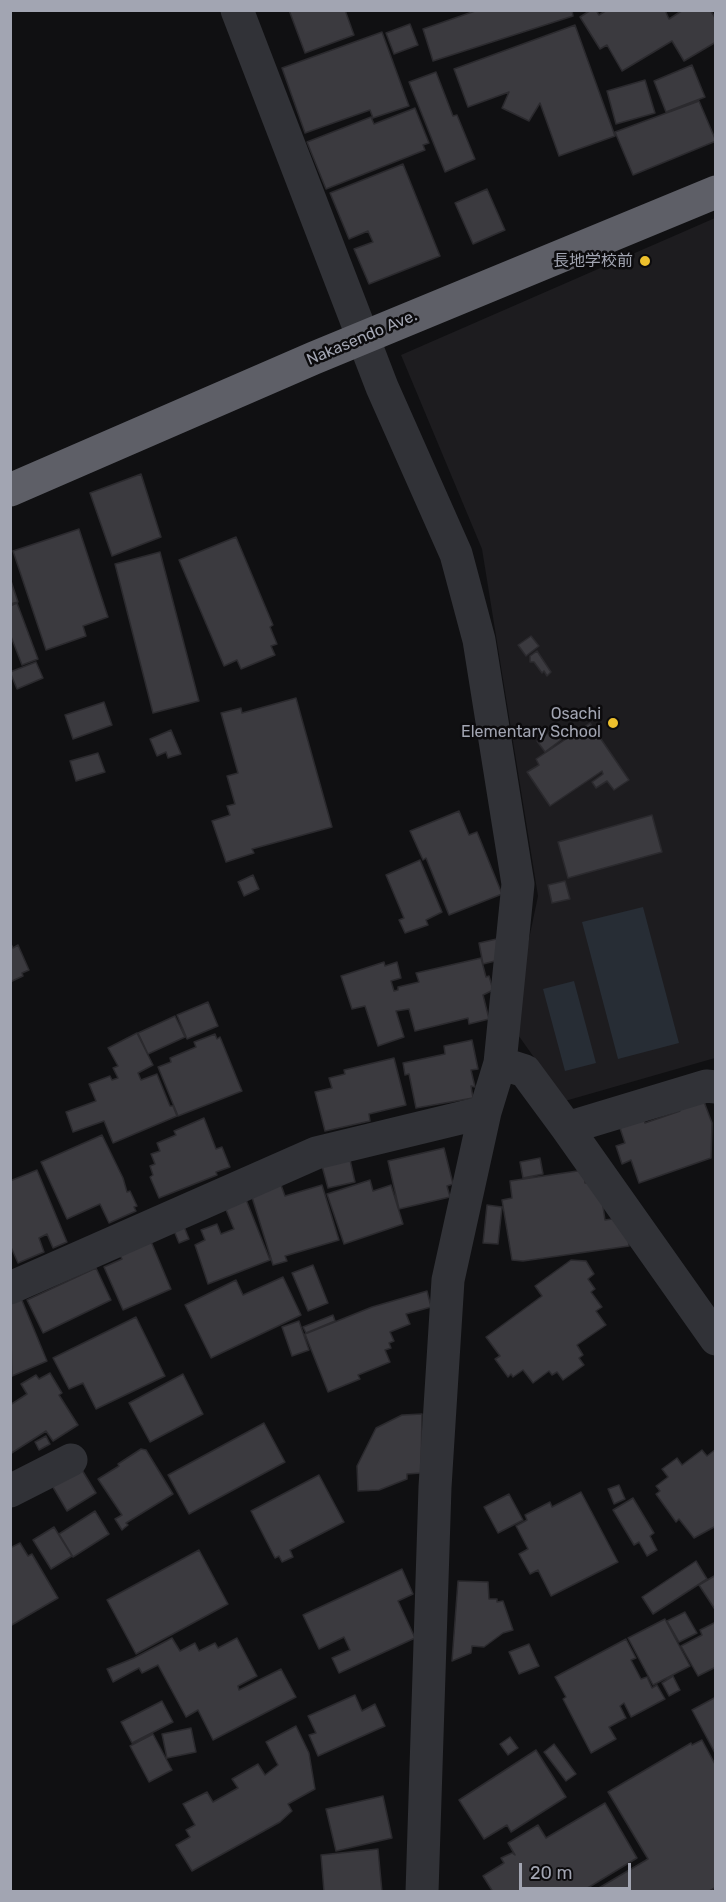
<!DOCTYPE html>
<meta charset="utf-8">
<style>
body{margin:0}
#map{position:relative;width:726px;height:1902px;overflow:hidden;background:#101012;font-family:Rubik,sans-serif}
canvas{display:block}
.frame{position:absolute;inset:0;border:12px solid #a2a5b2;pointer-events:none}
.scale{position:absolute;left:519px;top:1863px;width:112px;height:27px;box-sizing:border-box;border:3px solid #a2a5b2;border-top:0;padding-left:8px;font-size:18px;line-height:21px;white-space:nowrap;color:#a2a5b2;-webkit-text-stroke:4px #0c0b0d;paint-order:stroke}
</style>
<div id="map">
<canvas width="726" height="1902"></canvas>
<div class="frame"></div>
<div class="scale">20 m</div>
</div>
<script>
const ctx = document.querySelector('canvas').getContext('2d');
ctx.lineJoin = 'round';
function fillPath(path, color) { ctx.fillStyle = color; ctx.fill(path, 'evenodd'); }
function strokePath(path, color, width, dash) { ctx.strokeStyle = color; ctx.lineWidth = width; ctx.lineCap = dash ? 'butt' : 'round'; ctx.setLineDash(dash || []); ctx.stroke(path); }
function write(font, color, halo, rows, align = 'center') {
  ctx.font = font + ' Rubik,"Noto Sans JP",sans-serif'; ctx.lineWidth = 5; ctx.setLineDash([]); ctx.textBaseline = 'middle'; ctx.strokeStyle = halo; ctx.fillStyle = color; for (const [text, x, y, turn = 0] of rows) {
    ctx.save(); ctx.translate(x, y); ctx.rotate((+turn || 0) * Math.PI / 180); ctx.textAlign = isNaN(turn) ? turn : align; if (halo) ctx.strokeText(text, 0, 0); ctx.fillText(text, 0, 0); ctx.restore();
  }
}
const built = new Path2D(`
 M715,218V1058L565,1101L511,1025L538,896L482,549L401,355Z`);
const water = new Path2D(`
 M643,907L679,1043L618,1059L582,922Z
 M574,981L596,1063L565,1071L543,989Z`);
const building = new Path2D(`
 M289,10H345L354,35L305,53Z
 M478,10H572L573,16L433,61L423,29Z
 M591,10H596L599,15L607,10H665L669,19L683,10H710L716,19V42L684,61L672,41L622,71L607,45L600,49L580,17Z
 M410,24L418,45L394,54L386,33Z
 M575,25L615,136L559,156L540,103L529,121L502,108L509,92L468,107L454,69Z
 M382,32L409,106L373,118L370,110L305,133L282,68Z
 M692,65L705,97L666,112L654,81Z
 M436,72L453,116L457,115L475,159L445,172L409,82Z
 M645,80L655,113L616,124L607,91Z
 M699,101L716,141L633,175L615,132Z
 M415,108L429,143L423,145L425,150L326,189L307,142L371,117L374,124Z
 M403,164L440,256L369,284L354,249L373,242L368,231L349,239L330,193Z
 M487,189L505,230L473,244L455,203Z
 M141,474L161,537L112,556L90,493Z
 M79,529L108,617L83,626L86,636L46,650L13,551Z
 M236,537L273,625L270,627L277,644L271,646L275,655L241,669L237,660L224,666L179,560Z
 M160,552L199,701L153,713L115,564Z
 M10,578L18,602L10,604Z
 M17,603L38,659L22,665L10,634V606Z
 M531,636L539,646L526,656L518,645Z
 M537,651L551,672L547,676L544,671L542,673L534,662H530V656Z
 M36,662L43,678L17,689L10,672Z
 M296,698L332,827L252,849L254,853L226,862L212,821L230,815L227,806L235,804L227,776L238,773L221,713L241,708L242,713Z
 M104,702L112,725L73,739L65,715Z
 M590,723L629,780L614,790L607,781L596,788L592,782L603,774L602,771L550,806L527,772L539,765L536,759Z
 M554,729L561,740L545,752L537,741Z
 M171,730L181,754L168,758L166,752L157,756L150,739Z
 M98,753L105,772L76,781L70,761Z
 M459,811L469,835L477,832L502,894L449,915L426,858L423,860L410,831Z
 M652,815L662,852L568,878L558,842Z
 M420,860L442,912L426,920L428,925L405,933L399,920L404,918L386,875Z
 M253,875L259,889L244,896L238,882Z
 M565,881L570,899L552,903L548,885Z
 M501,938L499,960L483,964L479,943Z
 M10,942L13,948L18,945L29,970L22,973L23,976L10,982Z
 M481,958L486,977L489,976L493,990L483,995L489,1019L469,1024L468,1018L415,1031L409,1009L396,1011L404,1037L378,1046L365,1006L352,1009L341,976L384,962L385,966L397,962L401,978L391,981L394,991L398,990V987L419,982L416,973Z
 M208,1002L218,1026L187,1039L177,1015Z
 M175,1016L185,1037L148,1054L138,1033Z
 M137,1033L153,1065L138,1073L141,1080L157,1074L170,1106H173L177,1116L113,1143L104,1121L73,1132L66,1112L96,1101L89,1084L110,1076L112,1080L118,1078L113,1068L118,1066L108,1048Z
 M215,1034L217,1039L220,1037L242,1091L178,1116L158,1067L171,1062L170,1058L196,1047L194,1042Z
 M472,1040L478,1069L471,1070L475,1087L471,1086L473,1098L416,1108L409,1074L405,1075L403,1063L445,1054L444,1046Z
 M394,1058L406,1105L369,1114L370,1121L325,1131L315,1092L332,1088L329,1078L345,1074L344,1070Z
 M703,1099L712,1123L711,1158L639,1183L631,1160L622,1164L616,1146L625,1143L620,1128L644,1120L645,1123L680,1111L678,1107Z
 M204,1118L216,1149L222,1147L230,1167L216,1172L217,1175L159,1198L150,1177L153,1175L150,1166L155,1164L151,1154L160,1151L157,1143L176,1135L174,1131Z
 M102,1135L123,1178L127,1192L130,1191L137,1206L134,1207L136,1211L109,1223L100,1204L67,1219L41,1162Z
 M444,1148L453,1184L447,1186L450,1197L399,1209L388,1161Z
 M540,1158L543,1174L523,1178L520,1162Z
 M350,1160L355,1182L328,1188L322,1166Z
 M37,1170L67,1242L53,1248L47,1234L39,1238L44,1252L18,1263L10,1245V1181Z
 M584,1170L585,1183L592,1182L601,1193L605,1220L619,1218L627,1231L629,1246L523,1261L512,1260L502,1200L512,1198L510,1181Z
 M370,1180L373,1191L391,1185L403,1224L344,1244L327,1194Z
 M281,1185L285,1196L322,1185L339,1240L285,1256L287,1261L273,1265L251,1194Z
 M245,1197L270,1260L208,1284L195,1245L205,1240L201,1230L217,1224L221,1234L234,1229L224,1205Z
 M487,1205L502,1207L498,1244L483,1243Z
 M183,1224L189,1239L179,1243L173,1228Z
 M150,1239L171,1289L123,1310L104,1267L122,1259L119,1253Z
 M571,1260L586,1261L594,1274L588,1279L595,1289L591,1292L602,1307L596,1311L606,1325L577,1345L583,1355L579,1358L584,1365L563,1380L557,1372L552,1375L549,1371L533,1383L523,1370L513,1377L511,1374L508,1377L495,1359L500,1356L486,1337L542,1296L535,1286Z
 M313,1265L328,1303L308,1311L292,1273Z
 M96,1268L111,1300L43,1333L27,1300Z
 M283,1277L301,1315L211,1358L185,1305L236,1280L243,1295Z
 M427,1291L431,1307L406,1314L410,1324L390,1332L394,1341L389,1343L391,1348L385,1350L390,1362L358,1375L360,1379L328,1392L305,1334L372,1307Z
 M21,1298L47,1361L12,1376L10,1302Z
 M333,1315L335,1321L306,1333L303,1327Z
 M136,1317L165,1376L96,1409L83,1383L69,1389L53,1358Z
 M299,1321L309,1350L292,1356L282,1327Z
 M50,1373L62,1393L59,1395L78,1425L53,1441L46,1431L10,1454V1405L27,1394L21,1384L36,1375L39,1379Z
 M183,1374L203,1414L150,1442L129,1403Z
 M422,1414L421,1473L407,1474V1479L379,1490L358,1491L357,1466L376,1428L402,1415Z
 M264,1423L285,1462L189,1514L168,1475Z
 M46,1436L50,1444L39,1450L35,1442Z
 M141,1449L146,1450L173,1494L126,1523L128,1525L122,1530L115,1519L122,1515L98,1479L119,1466L118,1464Z
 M716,1449V1526L694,1538L679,1519L676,1522L656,1494L660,1491L656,1486L668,1477L662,1469L677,1458L682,1465L702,1450L707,1456Z
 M76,1460L96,1493L67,1511L47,1477Z
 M319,1475L344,1522L290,1550L293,1557L282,1562L279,1556L275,1558L251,1511Z
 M619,1485L625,1499L614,1504L608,1489Z
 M581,1492L618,1562L551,1596L538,1570L530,1574L519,1554L528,1549L516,1526L527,1520L525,1515L550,1502L552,1507Z
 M509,1494L523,1520L498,1533L484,1507Z
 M633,1498L654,1533L650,1536L657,1550L647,1556L639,1542L634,1545L613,1510Z
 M95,1511L109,1534L73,1557L59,1534Z
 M54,1527L72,1556L51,1569L33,1540Z
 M20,1543L28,1556L32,1554L58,1598L10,1626V1548Z
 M199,1550L228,1604L136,1654L107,1600Z
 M696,1561L707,1579L653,1614L642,1597Z
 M402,1569L413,1594L398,1601L415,1638L339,1673L332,1658L350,1650L344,1637L319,1649L303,1615Z
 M716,1575V1611L699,1585Z
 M458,1581L488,1582L489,1599H497V1602L503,1601L513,1630L503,1633L484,1647L472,1646L471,1653L452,1661Z
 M685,1612L697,1633L679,1642L667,1621Z
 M665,1619L690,1666L653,1685L628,1638Z
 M716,1622V1667L698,1676L681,1646L702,1635L700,1630Z
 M172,1638L180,1651L195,1643L199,1651L215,1643L218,1648L237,1638L257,1676L238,1686L239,1690L281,1669L296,1697L213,1740L198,1710L186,1717L158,1665L142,1673L139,1668L113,1682L107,1669L134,1658Z
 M626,1639L636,1658L631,1660L641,1679L647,1677L652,1688L657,1685L665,1699L631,1717L624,1703L620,1706L626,1718L609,1727L616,1739L591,1753L563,1699L566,1697L555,1677Z
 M529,1644L539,1666L519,1674L509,1652Z
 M673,1676L680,1690L669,1696L662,1683Z
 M355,1695L362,1711L375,1704L385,1726L318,1756L309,1735L316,1733L308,1716Z
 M716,1697V1755L692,1710Z
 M162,1701L173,1722L132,1743L121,1722Z
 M296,1726L309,1753L315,1789L288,1804L292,1811L280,1822L192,1871L176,1845L190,1837L186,1830L195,1825L183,1804L207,1792L213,1802L238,1788L232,1779L258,1764L265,1775L278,1765L266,1742Z
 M191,1728L196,1752L167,1758L162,1734Z
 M153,1734L172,1770L149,1782L130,1746Z
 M510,1737L518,1748L508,1755L500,1744Z
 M702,1740L716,1766V1887L708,1892H592L648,1859L608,1792L691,1743L692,1745Z
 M554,1744L576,1774L566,1781L544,1752Z
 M536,1750L566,1797L511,1832L507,1825L484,1839L459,1800Z
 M383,1796L392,1838L336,1851L326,1809Z
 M605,1803L637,1858L581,1892H493L483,1876L504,1863L501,1858L512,1853L515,1855L508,1843L538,1825L546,1838Z
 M378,1849L382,1892H324L321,1855Z`);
const street = new Path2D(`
 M237,10L382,387L456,554L479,640L518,884L500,1063L485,1112L448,1280L435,1487L422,1892
 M500,1063L525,1071L567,1128L706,1086L716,1087
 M567,1128L716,1339
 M10,1288L316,1153L485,1112
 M10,1491L71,1460`);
const highway = new Path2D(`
 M10,490L314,358L716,192`);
const markers = [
 [645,261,6,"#edc02d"],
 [613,723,6,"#edc02d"]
];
const poiNames = [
 ["長地学校前",633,261],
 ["Osachi",601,714],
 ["Elementary School",601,732]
];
const streetNames = [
 ["Nakasendo Ave.",362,338,-23]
];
fillPath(built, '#1d1c1f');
fillPath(water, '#272d35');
fillPath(building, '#3b3a3f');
strokePath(building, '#2b2a2e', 1.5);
strokePath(street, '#313237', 33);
strokePath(highway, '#5e5f67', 33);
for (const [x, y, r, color] of markers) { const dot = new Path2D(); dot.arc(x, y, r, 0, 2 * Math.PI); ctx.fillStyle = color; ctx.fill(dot); strokePath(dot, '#0c0b0d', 2); }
write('16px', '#a2a5b2', '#0c0b0d', poiNames, 'right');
write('16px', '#a2a5b2', '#0c0b0d', streetNames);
</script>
